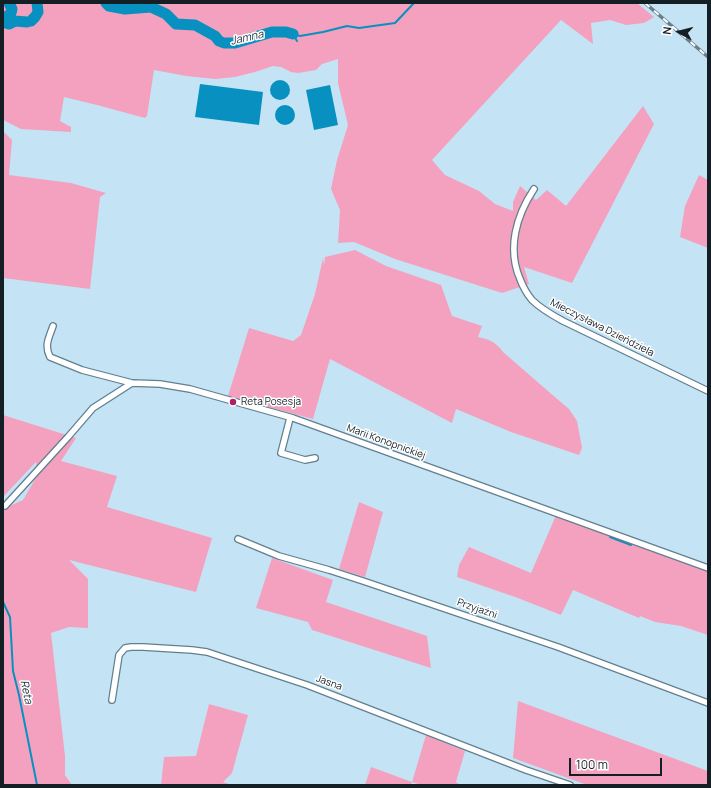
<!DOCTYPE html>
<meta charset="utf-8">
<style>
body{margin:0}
#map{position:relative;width:711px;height:788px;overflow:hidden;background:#c4e4f5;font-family:Manrope,sans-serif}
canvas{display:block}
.frame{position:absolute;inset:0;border:4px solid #131f25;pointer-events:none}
.north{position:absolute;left:659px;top:12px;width:40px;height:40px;-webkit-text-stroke:3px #fff;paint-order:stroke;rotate:277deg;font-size:11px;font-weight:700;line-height:16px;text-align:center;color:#131f25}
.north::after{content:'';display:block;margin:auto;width:14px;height:18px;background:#131f25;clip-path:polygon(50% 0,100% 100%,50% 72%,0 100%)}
.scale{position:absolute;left:569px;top:758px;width:93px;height:18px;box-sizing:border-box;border:2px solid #131f25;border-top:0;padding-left:5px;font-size:12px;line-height:14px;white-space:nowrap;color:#131f25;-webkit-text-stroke:3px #fff;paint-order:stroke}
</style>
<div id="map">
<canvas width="711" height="788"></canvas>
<div class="frame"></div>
<div class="north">N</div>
<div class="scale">100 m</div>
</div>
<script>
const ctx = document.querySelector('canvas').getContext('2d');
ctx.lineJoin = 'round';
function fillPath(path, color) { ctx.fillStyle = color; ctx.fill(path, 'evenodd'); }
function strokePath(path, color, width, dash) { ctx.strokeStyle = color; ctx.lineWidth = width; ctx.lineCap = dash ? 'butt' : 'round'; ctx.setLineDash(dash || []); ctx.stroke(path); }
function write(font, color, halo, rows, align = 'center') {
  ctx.font = font + ' Manrope,sans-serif'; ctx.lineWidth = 3; ctx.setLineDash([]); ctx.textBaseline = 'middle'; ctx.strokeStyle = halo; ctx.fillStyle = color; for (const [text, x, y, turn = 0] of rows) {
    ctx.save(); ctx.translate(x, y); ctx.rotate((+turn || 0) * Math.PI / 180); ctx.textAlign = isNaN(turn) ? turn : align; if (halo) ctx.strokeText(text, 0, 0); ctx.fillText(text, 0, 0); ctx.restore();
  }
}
const green = new Path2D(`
 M3,3H637L654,17L644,23L626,25L610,20L591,23L593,44L561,20L432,160L445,175L479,191L495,204L513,211V202L520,186L536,200L547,190L566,206L643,106L654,124L572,283L524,267L529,284L502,293L395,259L354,242L338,243L340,210L331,189L337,160L348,125L338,83V59L322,64L316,70L298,73L291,72L281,67L273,66L255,72L235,77L215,79L186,76L154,70L147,116L145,118L97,105L64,97L60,121L71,127V132L21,129L3,120Z
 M3,131L12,140L9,175L71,183L106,193L100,197L90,289L3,278Z
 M699,175L708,180V248L680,237L685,206Z
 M355,250L386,266L441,285L452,316L482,326L478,337C490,340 495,341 503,352L556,398L569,409L577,421L582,448L579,455L511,432L456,409L452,423L330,359L313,419L228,396L249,328L293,341L301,335L315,294L323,258L324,265L325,257Z
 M3,415L76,438L61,461L117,476L107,507L212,538L196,592L69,560L88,579V628L69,627L51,633L65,756V775L72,785H3V509L23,500L37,476L36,462L3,497Z
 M359,502L383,512L365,577L339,569Z
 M557,513L665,554L708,571V635L681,626L655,622L640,616L639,618L573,590L561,615L518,598L457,577L459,565L469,547L531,573Z
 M272,558L333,580L326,602L427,636L431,668L312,630L308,622L256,608Z
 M518,701L708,771V785H587L513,758Z
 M209,704L248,715L232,773L223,782L232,785H161L164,757L196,756Z
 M426,735L465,751L456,782L460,785H421L412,782L411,785H365L371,767L412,782Z`);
const water = new Path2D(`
 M270 90a10 10 0 1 1 20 0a10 10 0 1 1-20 0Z
 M200,84L263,92L259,125L195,117Z
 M330,85L338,125L314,130L306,90Z
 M275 115a10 10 0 1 1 20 0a10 10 0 1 1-20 0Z`);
const stream = new Path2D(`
 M3,23H6
 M293,34L300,36L323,32L347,26L359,28L395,23L414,3
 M293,34L297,41
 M610,537L631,545
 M3,602L10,617L13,671L19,695L37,785`);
const river = new Path2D(`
 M9,3L12,9L11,13L4,19L6,23L9,24L15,21L27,22L31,21L35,17L38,12L37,3
 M106,3L109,6L125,9L151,7L166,14L176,24L195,25L215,36L219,41L224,43H235L272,32H286L293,34`);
const minor = new Path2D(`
 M534,189C516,216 507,249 520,279C523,287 527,294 532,300C541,309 552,315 563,321L708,391
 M53,326C49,338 44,345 50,357L82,370L132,383
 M290,418L281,453L305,460L315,458
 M3,506H5L68,437L93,408L132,383L160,384L190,389L293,418L708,568
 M238,539L279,556L329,570L363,581L558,647L708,703
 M112,700L119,655L125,648L131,647H143L192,650L207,652L307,685L526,770L570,785`);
const rail = new Path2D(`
 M645,3L708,57`);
const markers = [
 [233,402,4,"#ab2266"]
];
const streetNames = [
 ["Mieczysława Dzieńdziela",602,328,27],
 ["Marii Konopnickiej",386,442,20],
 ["Przyjaźni",477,609,19],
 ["Jasna",329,683,20]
];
const poiNames = [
 ["Reta Posesja",241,402]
];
const waterNames = [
 ["Jamna",247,38,-13],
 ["Reta",26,692,78]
];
fillPath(green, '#f3a1bf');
fillPath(water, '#0891c0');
strokePath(stream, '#0891c0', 2);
strokePath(river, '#0891c0', 11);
strokePath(minor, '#617f8e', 8);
strokePath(minor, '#fff', 5.5);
strokePath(rail, '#697f8a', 3.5);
strokePath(rail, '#fff', 2, [6]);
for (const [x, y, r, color] of markers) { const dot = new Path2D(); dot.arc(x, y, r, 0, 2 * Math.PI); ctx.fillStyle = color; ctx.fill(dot); strokePath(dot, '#fff', 1.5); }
write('10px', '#131f25', '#fff', streetNames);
write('10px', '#131f25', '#fff', poiNames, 'left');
write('italic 11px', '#192d36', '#fff', waterNames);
</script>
